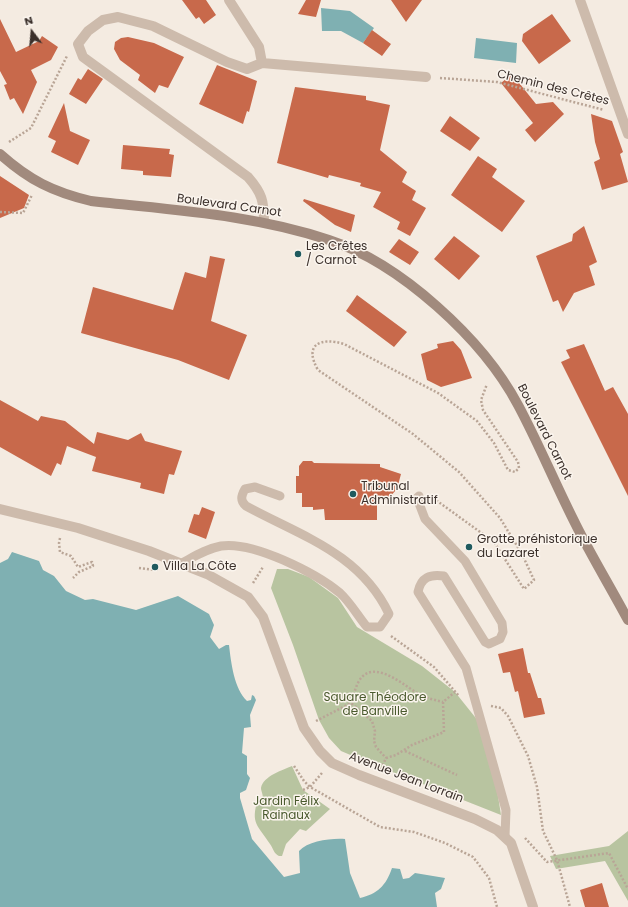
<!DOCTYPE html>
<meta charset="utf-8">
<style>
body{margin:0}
#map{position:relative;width:628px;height:907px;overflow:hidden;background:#f4ebe1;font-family:Poppins,sans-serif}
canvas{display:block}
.north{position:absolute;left:12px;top:12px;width:40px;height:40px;-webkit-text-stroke:3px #fbf5ee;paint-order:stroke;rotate:344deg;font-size:11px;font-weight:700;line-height:16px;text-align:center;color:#3b302b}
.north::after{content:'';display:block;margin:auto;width:14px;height:18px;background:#3b302b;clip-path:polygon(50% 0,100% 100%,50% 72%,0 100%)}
</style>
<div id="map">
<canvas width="628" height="907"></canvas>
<div class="north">N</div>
</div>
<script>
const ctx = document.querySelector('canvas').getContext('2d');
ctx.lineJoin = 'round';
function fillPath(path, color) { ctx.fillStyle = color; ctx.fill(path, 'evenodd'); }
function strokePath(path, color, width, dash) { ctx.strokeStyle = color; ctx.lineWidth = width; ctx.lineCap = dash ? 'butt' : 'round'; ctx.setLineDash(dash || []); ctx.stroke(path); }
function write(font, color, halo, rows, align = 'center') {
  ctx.font = font + ' Poppins,sans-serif'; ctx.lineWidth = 3; ctx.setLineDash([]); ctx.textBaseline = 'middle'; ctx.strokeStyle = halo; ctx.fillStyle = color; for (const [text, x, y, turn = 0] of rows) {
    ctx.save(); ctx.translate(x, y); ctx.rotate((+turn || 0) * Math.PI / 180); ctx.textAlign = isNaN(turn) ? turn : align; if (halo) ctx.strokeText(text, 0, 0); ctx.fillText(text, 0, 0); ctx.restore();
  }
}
const green = new Path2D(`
 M277,569H288L309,577L338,598L357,627L422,666L455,692L479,722L494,771L501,815L367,762L341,751L329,738L319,720L293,645L271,588Z
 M292,766L303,790L330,809L306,831L300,829L286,844L282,856H279C274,854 273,848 270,844C258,825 250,824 258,799L262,800C264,795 261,792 261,788C263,776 283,770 292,766Z
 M628,831V901L605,861L556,869L550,856L609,846Z`);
const water = new Path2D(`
 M321,8L350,11L374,28L363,43L341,31H322Z
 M476,38L517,43L516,63L474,58Z
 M12,552L39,561L43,570L54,576L66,591L85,600L93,599L136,610L178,596L209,614L214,625L210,637L219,649L226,645H229C231,662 234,689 247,701L251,700L252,695L254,696L256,700L250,715L251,727L244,728L242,753L247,756V774L250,778L246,790L240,793V798L252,839L284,877L300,873L299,851C308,841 331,838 345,839L350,873L360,898C377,894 386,886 392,868L400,869L403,879L409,878L415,873L445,878L441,889L435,893L437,907H0V563L8,559Z`);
const building = new Path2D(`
 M182,0H206L216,15L204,24L199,17L196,19Z
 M306,0H321L316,17L298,14Z
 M391,0H422L406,22Z
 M552,14L571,41L539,64L522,41L523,34Z
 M0,19L16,52L39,41L42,36L58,47L51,60L31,70L37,82L23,114L14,98L10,100L4,85L7,84L0,71Z
 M372,30L391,44L382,56L363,43Z
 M128,37L154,43L184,57L168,88L159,85L155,93L138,80L140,75L120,60L114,49L115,42L121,38Z
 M217,65L257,81L249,112L247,111L243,124L199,104Z
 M88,69L103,79L86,104L69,94L78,78L81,80Z
 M512,74L536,104L553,102L564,114L535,142L525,130L533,123L501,83Z
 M295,87L366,96V100L390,105L380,150L407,172L402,182L416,191L412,200L426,208L410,236L397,229L400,222L373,207L381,192L360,186L361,183L329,175L328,178L277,163Z
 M64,103L70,131L90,140L78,165L51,152L56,141L48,137Z
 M591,114L612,121L623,152L620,154L628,182L602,190L594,162L600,159L595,142Z
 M450,116L480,138L470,151L440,131Z
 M123,145L170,149L169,154L174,155L171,177L143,175V171L121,169Z
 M478,156L497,169L492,177L525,201L502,232L451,195Z
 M0,176L29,195L24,208L0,218Z
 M304,199L355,215L351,232L335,225L303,201Z
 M584,226L597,262L589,266L595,285L574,293L563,312L558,300L553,302L536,256L572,241L573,234Z
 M454,236L480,256L459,280L434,259Z
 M399,239L419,252L410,265L389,252Z
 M210,256L225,259L211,321L247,335L229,380L178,360L81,333L93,287L173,310L185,272L206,278Z
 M357,295L407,332L394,347L346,311Z
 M453,341L461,350L472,378L441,387L427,380L421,354L438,348L437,344Z
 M584,344L605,391L613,387L628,414V496L561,362L570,358L566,350Z
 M0,400L38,421L41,416L65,421L94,444L97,432L128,440L141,433L145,441L182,451L174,475L169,474L164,494L140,488L141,483L92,471L96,457L67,446L61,465L57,463L51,476L0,447Z
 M303,461H312L314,463L380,464V467L401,474L397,489L387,500L377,499V520H325L324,509L313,510V507H302V493H296V476H299V466Z
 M202,507L215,512L206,539L188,532L194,514L199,515Z
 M523,648L528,673H530L538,698H541L545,714L524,718L518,691L515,692L510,672L503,673L498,654Z
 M602,883L609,907H585L580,890Z`);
const path = new Path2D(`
 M440,78L497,82L604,110
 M9,142L31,128L67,56
 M0,212L23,213L32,195
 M433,498L494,542L524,589L534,580L522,554L500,518L459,472L413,434L318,370C303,344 321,337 344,344L438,393L477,421L494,443L508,470L515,472L519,468L518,462L483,410L481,400L487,384
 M60,538L59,543L60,552L71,556L78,567L92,562L93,566L79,572L73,578
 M139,568L154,570
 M253,583L263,567
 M391,636L434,667L459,696
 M351,702C354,695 356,683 362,677C378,660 408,689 422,696C429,699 436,700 443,702
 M491,706L501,708L508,716L528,756L537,787L543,831L557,860L570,907
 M316,721L351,703L372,721L375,731L374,741L376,747L386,758
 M405,751L457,775
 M294,766L304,781L310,787L380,827L414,832L445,843L473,857L489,878L497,907
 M381,769L386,758L396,755L412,745L444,732L443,702L455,692
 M303,790L310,787L322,773
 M525,838L547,862L609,853L628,889`);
const service = new Path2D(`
 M419,496L417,498L425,519L465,561L502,623L503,632L500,639L489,644L485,642L444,576C430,574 421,577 418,592L466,668L506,810L505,836
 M182,563C195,556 206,549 221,546C253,541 316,573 340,593C350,602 358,616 367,627H380L389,614C360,553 301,536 246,506C240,501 241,496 245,489L255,487L280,496`);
const minor = new Path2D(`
 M229,0L259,47L262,63
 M264,222C264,201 262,193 248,177L83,57L78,44L88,31L103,20L118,17L153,26L227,62L247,69L262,63L426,77`);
const tertiary = new Path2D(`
 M580,0L628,134
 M0,509L78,528L149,551L207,574L248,597L263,617L304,728L320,751L332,763L359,775L475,819L497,830L511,843L533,907`);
const secondary = new Path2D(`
 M0,154C29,180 53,192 91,201C170,210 252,214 329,240C400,263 483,339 518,405C539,444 556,486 576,525C592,557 611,588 628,620`);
const markers = [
 [298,254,4,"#1f5a5e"],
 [353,494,4,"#1f5a5e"],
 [469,547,4,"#1f5a5e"],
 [155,567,4,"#1f5a5e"]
];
const streetNames = [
 ["Chemin des Crêtes",553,88,14],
 ["Boulevard Carnot",229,206,8],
 ["Boulevard Carnot",544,432,63],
 ["Avenue Jean Lorrain",406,778,21]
];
const poiNames = [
 ["Les Crêtes",306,247],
 ["/ Carnot",306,261],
 ["Tribunal",361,487],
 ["Administratif",361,501],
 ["Grotte préhistorique",477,540],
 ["du Lazaret",477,554],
 ["Villa La Côte",163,567]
];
const parkNames = [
 ["Square Théodore",375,698],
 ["de Banville",375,712],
 ["Jardin Félix",286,802],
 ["Rainaux",286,816]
];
fillPath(green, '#b8c4a0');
fillPath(water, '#7fb0b2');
fillPath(building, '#c8694b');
strokePath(path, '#b9a596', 2.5, [2, 2]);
strokePath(service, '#cdbbac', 9);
strokePath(minor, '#cdbbac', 10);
strokePath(tertiary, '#cdbbac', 10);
strokePath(secondary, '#a18a7d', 10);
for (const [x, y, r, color] of markers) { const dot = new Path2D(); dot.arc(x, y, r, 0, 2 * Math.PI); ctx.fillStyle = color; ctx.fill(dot); strokePath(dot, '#fbf5ee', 1.5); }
write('12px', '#3b302b', '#fbf5ee', streetNames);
write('12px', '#3b302b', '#fbf5ee', poiNames, 'left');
write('12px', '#4a5a2e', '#fbf5ee', parkNames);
</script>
